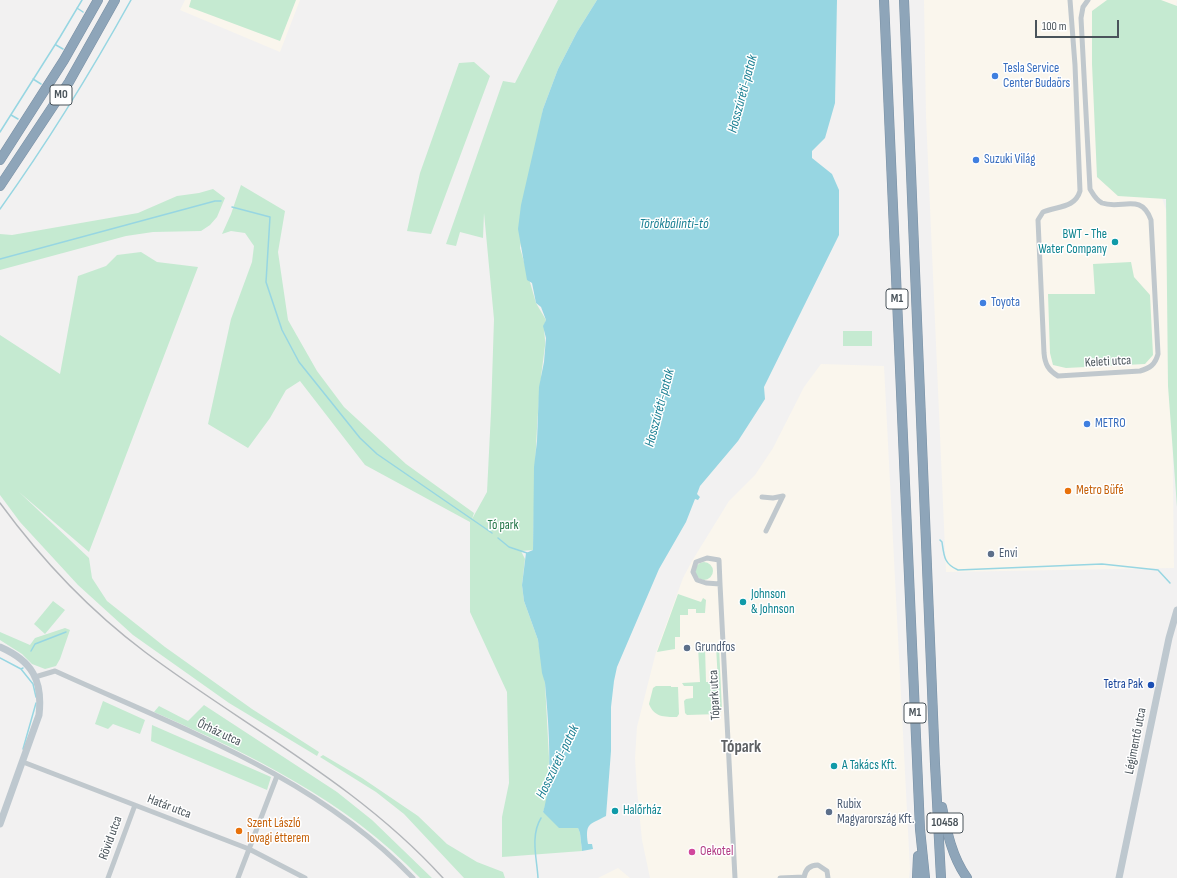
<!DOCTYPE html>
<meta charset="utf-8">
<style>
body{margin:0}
#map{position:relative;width:1177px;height:878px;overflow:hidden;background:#f2f1f1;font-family:"Sofia Sans Condensed",sans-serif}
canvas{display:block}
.scale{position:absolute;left:1035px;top:20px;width:84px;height:18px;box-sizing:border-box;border:2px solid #4a545b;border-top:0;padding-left:5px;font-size:12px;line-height:14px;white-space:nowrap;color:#4a545b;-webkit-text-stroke:3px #fff;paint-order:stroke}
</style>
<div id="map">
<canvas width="1177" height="878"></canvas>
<div class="scale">100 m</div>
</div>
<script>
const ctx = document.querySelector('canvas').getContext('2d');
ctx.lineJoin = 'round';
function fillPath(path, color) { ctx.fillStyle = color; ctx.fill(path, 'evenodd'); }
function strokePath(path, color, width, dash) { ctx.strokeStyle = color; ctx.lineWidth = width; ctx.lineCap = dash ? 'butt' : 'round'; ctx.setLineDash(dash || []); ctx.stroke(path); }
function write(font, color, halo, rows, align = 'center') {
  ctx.font = font + ' "Sofia Sans Condensed",sans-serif'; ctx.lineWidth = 3; ctx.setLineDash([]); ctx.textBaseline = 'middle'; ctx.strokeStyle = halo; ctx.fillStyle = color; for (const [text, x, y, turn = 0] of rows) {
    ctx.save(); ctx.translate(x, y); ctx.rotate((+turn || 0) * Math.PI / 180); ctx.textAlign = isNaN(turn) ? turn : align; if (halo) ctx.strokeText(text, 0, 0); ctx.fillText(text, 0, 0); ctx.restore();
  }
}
const commercial = new Path2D(`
 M185,0H300L280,52L180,10Z
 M924,0H1177L1159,189L1170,222L1174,568L946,572L926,116Z
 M821,364L884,366L910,869L909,878H650L642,840L637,790L635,758L637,727L656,652L683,578L692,561L729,501L755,475L773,448L804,387Z
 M618,868L630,878H598Z`);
const green = new Path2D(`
 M191,0H296L280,41L189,7Z
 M558,0H597L577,32L558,69L543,109L520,248L536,303L546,320C542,328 546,337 545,346C535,413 535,482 533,550L521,551L525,559L522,585L524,601L538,640L545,683L549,758L548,798L543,812L578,828L580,833L582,851L502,857V817L509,783L507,692L470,612V522L365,465L300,381L286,390L270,418L248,448L208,424L231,319L252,262L254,246L245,233L231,231L222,234L231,214L241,185L285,211L278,252L288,320L317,371L344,407L406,464L474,513L472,519L487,492L491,412L494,319L484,213L483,238L460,232L456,246L446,244L503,81L515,83Z
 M1107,0H1161L1177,6V507L1168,386L1166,199L1118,196L1097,177L1092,64V11Z
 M474,62L490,76L431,234L407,231L420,173L459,63Z
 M213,189L225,198L217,217L210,225L201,231L153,232L126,236L0,270V234L12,235L138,213L177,196L199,193Z
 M141,252L157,262L198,267L89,552L19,492L89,558L92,578L107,601L165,647L252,709L319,752L317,756L229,703L133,635L78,585L20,522L0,495V335L60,374L78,276L106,266L117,255Z
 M1131,262L1134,277L1150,295L1153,355L1145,364L1066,368L1053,365L1050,353L1048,294H1095L1093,264Z
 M843,331H872V346H843Z
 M695 571a9 9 0 1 1 18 0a9 9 0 1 1-18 0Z
 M678,594L701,602L703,598L706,600L705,613H696V609H688V615H680V637H675V649L657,652Z
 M53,601L65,610L45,634L34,624Z
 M65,628L70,630L60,659L56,666L45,669L32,664L22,654L0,640V632L30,645L35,638Z
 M716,646L719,647L722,710L719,714L687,715L685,713L684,701L686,699L693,698V686H684L682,683L700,682L698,647H705L706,682H718Z
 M671,686V687H678L679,714L677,717C664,717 654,717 649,704L653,688L656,686Z
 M103,701L145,720L140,734L113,724L108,729L95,724Z
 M204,705L337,792L372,820L432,878H420C346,800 251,755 154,712L159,706L188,721Z
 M152,725L271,777L267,790L151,741Z
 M323,755L362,778L418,816L447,844L477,862L503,872L505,878H464L404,814L376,792L320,757Z`);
const water = new Path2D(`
 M597,0H837L835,103L825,138L812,151V158L832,174L839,190V235L764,387L765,399L738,441L700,486L697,494L700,497L698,500L695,499L686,522L659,569L617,667L614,681L611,707V751L606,816C589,825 585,823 588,844H592L593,849L582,851L580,833L578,828H559L543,812C554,780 548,718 545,683L542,673L538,640L524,601L522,585L526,553L533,550L534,467L537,441L539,387L544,362L546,338L543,326L546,320L541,307L536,303L532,283L527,280L518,229L521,205L543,109L558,69L577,32Z`);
const stream = new Path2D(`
 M77,8L83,12
 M56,45L63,49
 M33,79L41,84
 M11,115L18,119
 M0,132L60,37L82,0
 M232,207L270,217L266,282L282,330L299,362L360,438L377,454L492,533
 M0,209C48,142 91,72 131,0
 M0,259L215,201H221
 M498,538L509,547L527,553
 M940,540L942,542C944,556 944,564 958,570L1102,564L1158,570L1170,583
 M31,651L35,644L66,632
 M0,658L21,669L23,668
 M21,669L33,684L36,697
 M23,749L36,703
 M538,878C537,859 530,836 541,818`);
const street = new Path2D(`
 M1070,0L1075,65L1080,191C1075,208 1058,206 1043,212L1038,220L1044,353C1045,364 1048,370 1058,376L1140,371C1150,368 1155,365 1158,354L1151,220C1141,192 1122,210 1102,203C1096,200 1093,194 1090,189L1081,18L1083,7L1088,0
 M762,497L773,498L783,496
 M766,531L783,496
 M720,584L706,583L697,580L693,572L696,562L707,558L719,560L720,584C725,682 730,780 735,878
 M35,677L55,671C180,728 317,777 413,878
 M23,762L249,849L305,878
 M108,878L135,805
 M238,878L277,776
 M780,878L804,877
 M804,878C805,869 810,865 818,865L827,871L828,878`);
const secondary = new Path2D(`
 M0,647C32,661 43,680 39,715L0,824
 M1119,878L1169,638L1177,610`);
const highway = new Path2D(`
 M884,0L920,829L925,878
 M904,0L935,764L941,878
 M0,160L64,60L98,0
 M0,186L69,82L115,0
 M942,807C947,832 952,857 967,878
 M917,878L918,856`);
const rail = new Path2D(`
 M0,503C41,559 89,610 145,652C245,727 358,784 443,878`);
const markers = [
 [995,76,4,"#3f7fe0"],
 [976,160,4,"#3f7fe0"],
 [1115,242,4,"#0f9aa8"],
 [983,303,4,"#3f7fe0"],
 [1087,424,4,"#3f7fe0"],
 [1068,491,4,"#e8710a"],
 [991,554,4,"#5c6f8a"],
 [743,602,4,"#0f9aa8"],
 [687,648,4,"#5c6f8a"],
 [1151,685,4,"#1a4fb4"],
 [834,766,4,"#0f9aa8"],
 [615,811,4,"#0f9aa8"],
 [829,812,4,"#5c6f8a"],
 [239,831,4,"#e8710a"],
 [692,852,4,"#d1479c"]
];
const shields = [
 [61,95,22],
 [897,299,22],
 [915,713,22],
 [945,823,36]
];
const shieldNames = [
 ["M0",61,95],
 ["M1",897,299],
 ["M1",915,713],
 ["10458",945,823]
];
const shopNames = [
 ["Tesla Service",1003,69],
 ["Center Budaörs",1003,84],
 ["Suzuki Világ",984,160],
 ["Toyota",991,303],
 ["METRO",1095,424]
];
const cultureNames = [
 ["BWT - The",1107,235,"right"],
 ["Water Company",1107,250,"right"],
 ["Johnson",751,595],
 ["& Johnson",751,610],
 ["A Takács Kft.",842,766],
 ["Halőrház",623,811]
];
const streetNames = [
 ["Keleti utca",1108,362,-3],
 ["Tópark utca",715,695,-93],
 ["Őrház utca",219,733,25],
 ["Légimentő utca",1136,741,-79],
 ["Határ utca",169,807,21],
 ["Rövid utca",111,838,-70]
];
const foodNames = [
 ["Metro Büfé",1076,491],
 ["Szent László",247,824],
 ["lovagi étterem",247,839]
];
const parkNames = [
 ["Tó park",503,526]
];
const serviceNames = [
 ["Envi",999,554],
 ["Grundfos",695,648],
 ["Rubix",837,805],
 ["Magyarország Kft.",837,820]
];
const transitNames = [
 ["Tetra Pak",1143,685]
];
const hotelNames = [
 ["Oekotel",700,852]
];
const waterNames = [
 ["Hosszúréti-patak",743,94,-75],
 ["Törökbálinti-tó",674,224],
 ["Hosszúréti-patak",660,408,-75],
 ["Hosszúréti-patak",558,762,-64]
];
const districtNames = [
 ["Tópark",741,748]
];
fillPath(commercial, '#faf6ed');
fillPath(green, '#c5ead1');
fillPath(water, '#97d6e2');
strokePath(stream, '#97d6e2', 1.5);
strokePath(highway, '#7990a4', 10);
strokePath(street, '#c0c8cd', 5);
strokePath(secondary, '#bec8cf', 7);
strokePath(highway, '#8ea5b9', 9);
strokePath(rail, '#b3b6ba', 1.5);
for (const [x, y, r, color] of markers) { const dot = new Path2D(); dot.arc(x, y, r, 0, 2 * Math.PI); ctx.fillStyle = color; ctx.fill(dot); strokePath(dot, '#fff', 1.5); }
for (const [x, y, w] of shields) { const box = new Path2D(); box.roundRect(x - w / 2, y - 10, w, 20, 3); ctx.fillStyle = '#fff'; ctx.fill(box); strokePath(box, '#4a545b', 1); }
write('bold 12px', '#4a545b', null, shieldNames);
write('13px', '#366cbe', '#fff', shopNames, 'left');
write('13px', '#0d838f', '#fff', cultureNames, 'left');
write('13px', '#4a545b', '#fff', streetNames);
write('13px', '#c56008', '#fff', foodNames, 'left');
write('13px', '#237548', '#fff', parkNames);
write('13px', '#4e5e75', '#fff', serviceNames, 'left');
write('13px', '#164399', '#fff', transitNames, 'right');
write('13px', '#b23c85', '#fff', hotelNames, 'left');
write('italic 14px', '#1d8194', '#fff', waterNames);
write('bold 17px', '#5e6164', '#fff', districtNames);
</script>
